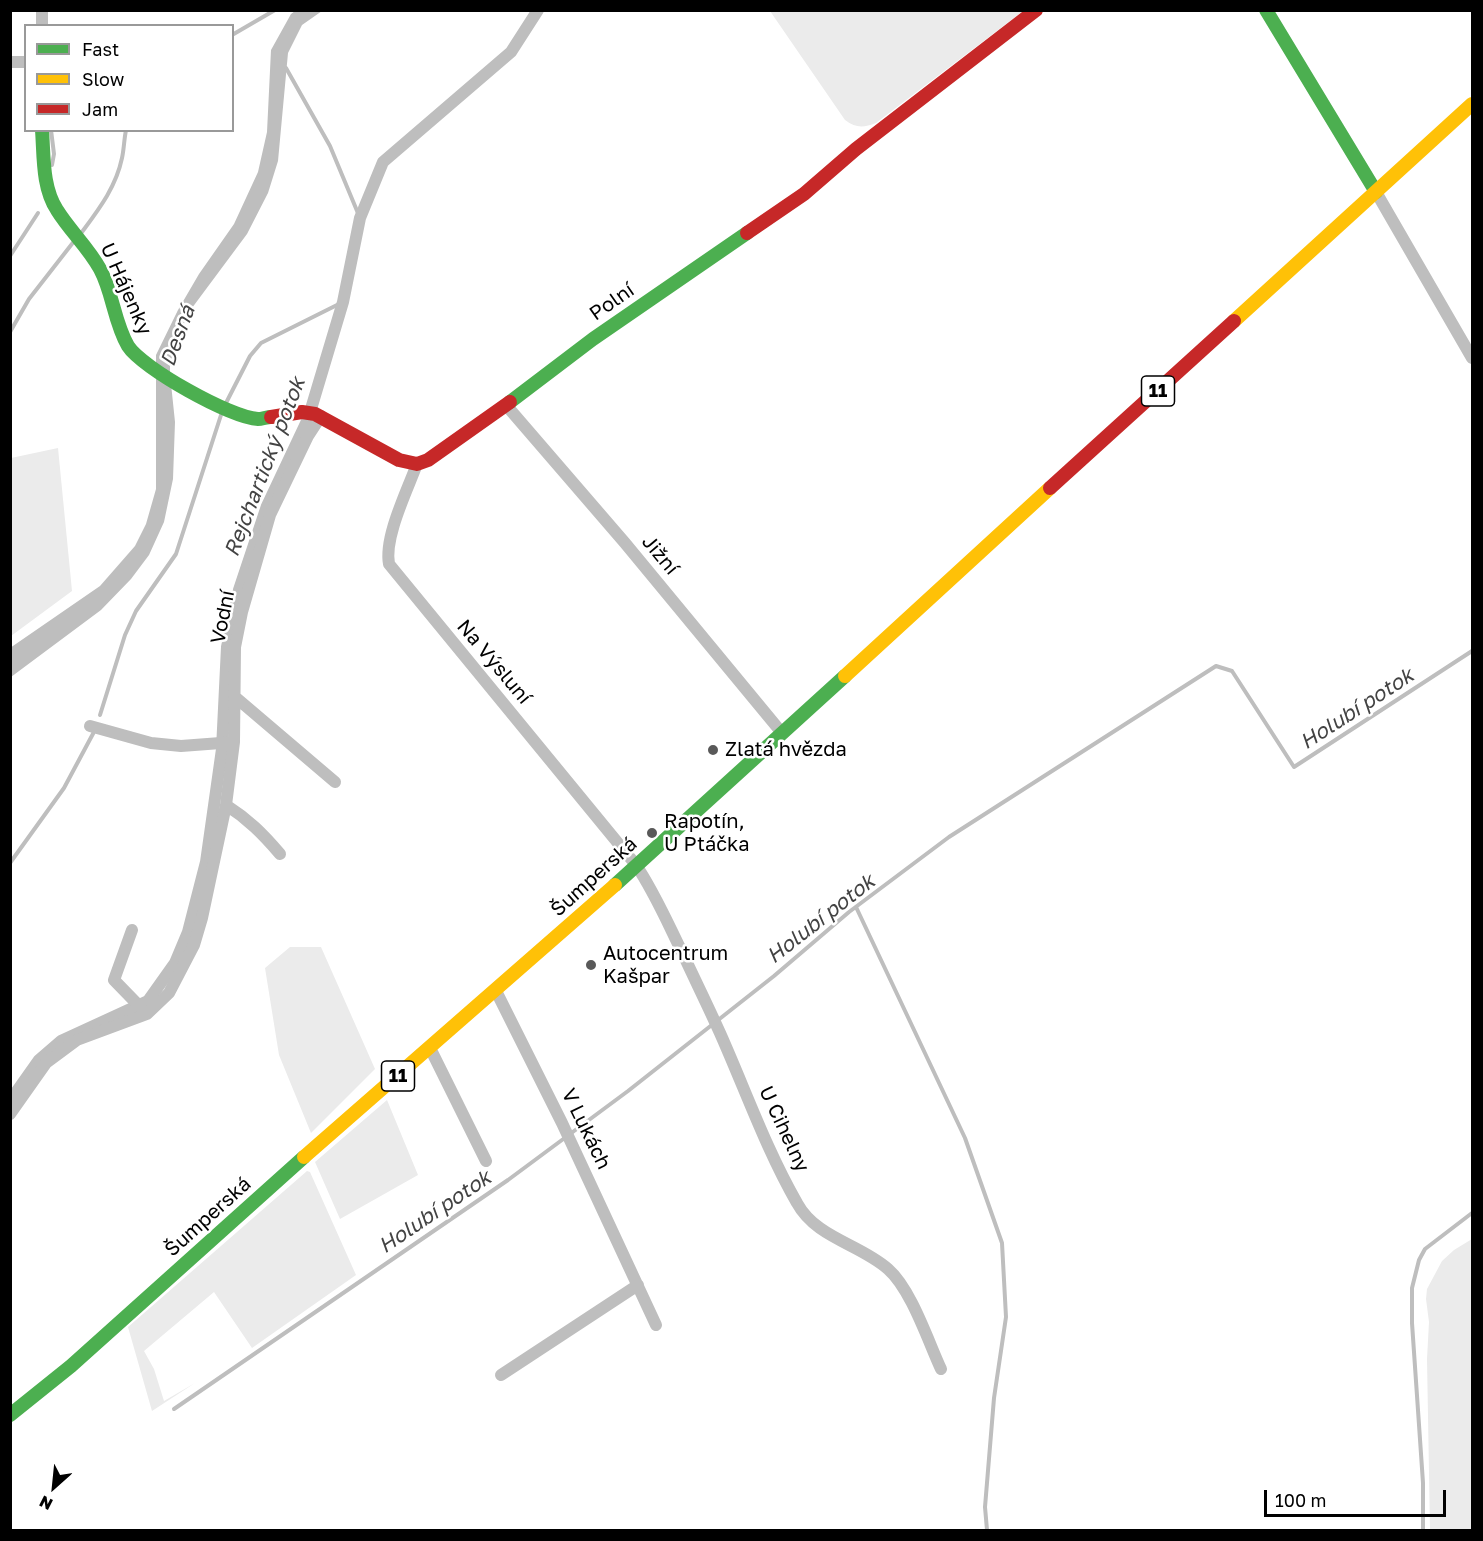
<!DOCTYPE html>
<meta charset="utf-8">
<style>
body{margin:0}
#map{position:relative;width:1483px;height:1541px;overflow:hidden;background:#fff;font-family:"Golos Text",sans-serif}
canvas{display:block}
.frame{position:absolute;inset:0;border:12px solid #000;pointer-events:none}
.legend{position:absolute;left:24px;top:24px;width:210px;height:108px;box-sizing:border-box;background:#fff;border:2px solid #999;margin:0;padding:8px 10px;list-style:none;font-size:18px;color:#000}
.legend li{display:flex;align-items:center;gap:12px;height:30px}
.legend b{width:30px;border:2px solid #999}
.north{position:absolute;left:24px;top:1457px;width:60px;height:60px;-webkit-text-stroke:4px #fff;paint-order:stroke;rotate:207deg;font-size:16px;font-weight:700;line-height:24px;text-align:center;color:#000}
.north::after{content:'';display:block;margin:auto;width:21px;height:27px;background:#000;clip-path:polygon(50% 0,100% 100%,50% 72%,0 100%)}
.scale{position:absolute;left:1264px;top:1490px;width:182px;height:27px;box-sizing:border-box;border:3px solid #000;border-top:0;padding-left:8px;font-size:18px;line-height:21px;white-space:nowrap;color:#000;-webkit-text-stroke:4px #fff;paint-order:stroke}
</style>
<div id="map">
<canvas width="1483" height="1541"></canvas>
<div class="frame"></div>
<ul class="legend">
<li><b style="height:8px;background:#4caf50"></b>Fast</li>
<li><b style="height:8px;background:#ffc107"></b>Slow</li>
<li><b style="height:8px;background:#c62828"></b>Jam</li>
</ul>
<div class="north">N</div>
<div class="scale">100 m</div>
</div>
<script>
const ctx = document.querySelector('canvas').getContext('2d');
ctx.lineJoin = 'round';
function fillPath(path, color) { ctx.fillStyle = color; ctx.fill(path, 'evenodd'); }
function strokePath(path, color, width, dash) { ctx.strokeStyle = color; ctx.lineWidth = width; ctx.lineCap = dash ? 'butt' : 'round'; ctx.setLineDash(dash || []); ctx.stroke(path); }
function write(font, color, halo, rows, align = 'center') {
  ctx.font = font + ' "Golos Text",sans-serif'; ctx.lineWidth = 5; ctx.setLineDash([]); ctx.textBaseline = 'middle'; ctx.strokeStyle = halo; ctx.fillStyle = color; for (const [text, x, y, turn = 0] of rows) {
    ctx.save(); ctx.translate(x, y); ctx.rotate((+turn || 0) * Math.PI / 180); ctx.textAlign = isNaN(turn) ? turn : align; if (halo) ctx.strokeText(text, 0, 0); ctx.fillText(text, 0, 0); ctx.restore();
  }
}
const green = new Path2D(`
 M770,11H1023L876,123C863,128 856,128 845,120Z
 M58,448L72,591L11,636V458Z
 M290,947H321L375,1069L311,1133L279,1055L265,968Z
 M387,1100L418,1175L340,1219L315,1162Z
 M307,1171L310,1172L356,1275L252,1348L214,1292L144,1351L154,1369L164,1401L195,1383L152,1411L128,1327Z
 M1472,1239V1530H1430L1427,1359L1429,1322L1426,1299L1427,1289L1442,1261L1454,1250Z`);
const water = new Path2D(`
 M295,11H322L302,25L288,53L278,161L268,193L247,234L189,312L177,341L170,364V374L175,422L173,479L164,522L149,555L131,579L101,610L11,677L10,648L100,586L135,546L146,524L156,489V355L178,310L199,274L234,224L258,172L267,132L271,50L291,14Z`);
const stream = new Path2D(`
 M232,35L275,10
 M286,68L330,146L360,218
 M51,130L54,154L52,165
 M82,232C99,209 116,187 122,158C124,149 124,140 126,130
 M10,256L38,213
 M10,332L29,299L75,240
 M226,403L250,356L261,343L343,302
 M100,715L125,635L136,611L176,554L221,415
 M10,863L64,788L95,730
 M856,907L965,1138L1002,1243L1006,1317L994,1398L985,1507L987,1530
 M174,1409L508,1180L628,1091L774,976L849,912L949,837L1216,666L1232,671L1294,767L1472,651
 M1423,1530V1483L1412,1323V1288L1419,1260L1425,1249L1472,1213`);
const canal = new Path2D(`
 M10,1101L39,1060L61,1041L148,1001L175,963L188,932L206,862L222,749L227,647L239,590L267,506L308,419L343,302L360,218L383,162L511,52L538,10`);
const street = new Path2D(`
 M42,26V10
 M10,62H26
 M1376,192L1472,358
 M506,405L625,543L782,733
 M417,464C407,491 384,537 389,564L636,865C655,893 668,924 683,954C695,980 708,1006 720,1033C745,1089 766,1149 797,1203C816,1238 860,1244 888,1269C911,1289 928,1341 941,1369
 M234,696L335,782
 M90,726L151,743L181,746L234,742
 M226,805C248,819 263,834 280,854
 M132,930L114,980L147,1014
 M496,991L562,1123L656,1325
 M430,1048L486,1161
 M10,1114L46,1063L77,1040L147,1014L169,993L194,945L202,918L226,805L234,742L235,647L242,612L270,515L308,436L321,416
 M501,1375L638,1285`);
const fast = new Path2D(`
 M1266,10L1376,192
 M42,130C44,156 42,187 57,210C70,231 88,247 100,269C113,293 114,322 128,346C142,368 231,418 258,419C262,419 267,417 271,417
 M510,402L593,339L747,233
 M615,885L845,676
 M10,1415L71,1366L304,1157`);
const slow = new Path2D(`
 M1234,321L1472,104
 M845,676L1050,488
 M304,1157L615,885`);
const jam = new Path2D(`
 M747,233L804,194L856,149L1036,10
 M271,417L302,412L315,414L399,460L417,464L428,460L510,402
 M1050,488L1234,321`);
const markers = [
 [713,750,6,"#595959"],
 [652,833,6,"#595959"],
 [591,965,6,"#595959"]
];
const shields = [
 [1158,391,33],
 [398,1076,33]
];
const shieldNames = [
 ["11",1158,391],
 ["11",398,1076]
];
const streetNames = [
 ["U Hájenky",126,289,66],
 ["Polní",612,302,-35],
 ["Jižní",660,555,50],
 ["Vodní",223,617,-79],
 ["Na Výsluní",494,662,50],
 ["Šumperská",594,877,-42],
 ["V Lukách",586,1129,64],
 ["U Cihelny",784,1129,65],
 ["Šumperská",208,1217,-42]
];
const poiNames = [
 ["Zlatá hvězda",725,750],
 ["Rapotín,",664,822],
 ["U Ptáčka",664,845],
 ["Autocentrum",603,954],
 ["Kašpar",603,977]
];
const waterNames = [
 ["Desná",178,336,-70],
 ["Rejchartický potok",265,467,-69],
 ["Holubí potok",1357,709,-33],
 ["Holubí potok",821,919,-38],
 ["Holubí potok",435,1212,-34]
];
fillPath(green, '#ebebeb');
fillPath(water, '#bebebe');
strokePath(stream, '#bebebe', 4);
strokePath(canal, '#bebebe', 12);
strokePath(street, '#bebebe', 12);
strokePath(fast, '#4caf50', 14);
strokePath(slow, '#ffc107', 14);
strokePath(jam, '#c62828', 14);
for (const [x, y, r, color] of markers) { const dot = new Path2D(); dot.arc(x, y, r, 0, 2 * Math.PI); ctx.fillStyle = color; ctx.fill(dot); strokePath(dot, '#fff', 2); }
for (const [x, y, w] of shields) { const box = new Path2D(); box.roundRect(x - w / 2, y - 15, w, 30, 4.5); ctx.fillStyle = '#fff'; ctx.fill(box); strokePath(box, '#000', 1.5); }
write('bold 18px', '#000', null, shieldNames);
write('20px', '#000', '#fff', streetNames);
write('20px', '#000', '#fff', poiNames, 'left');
write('italic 21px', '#434343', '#fff', waterNames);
</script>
